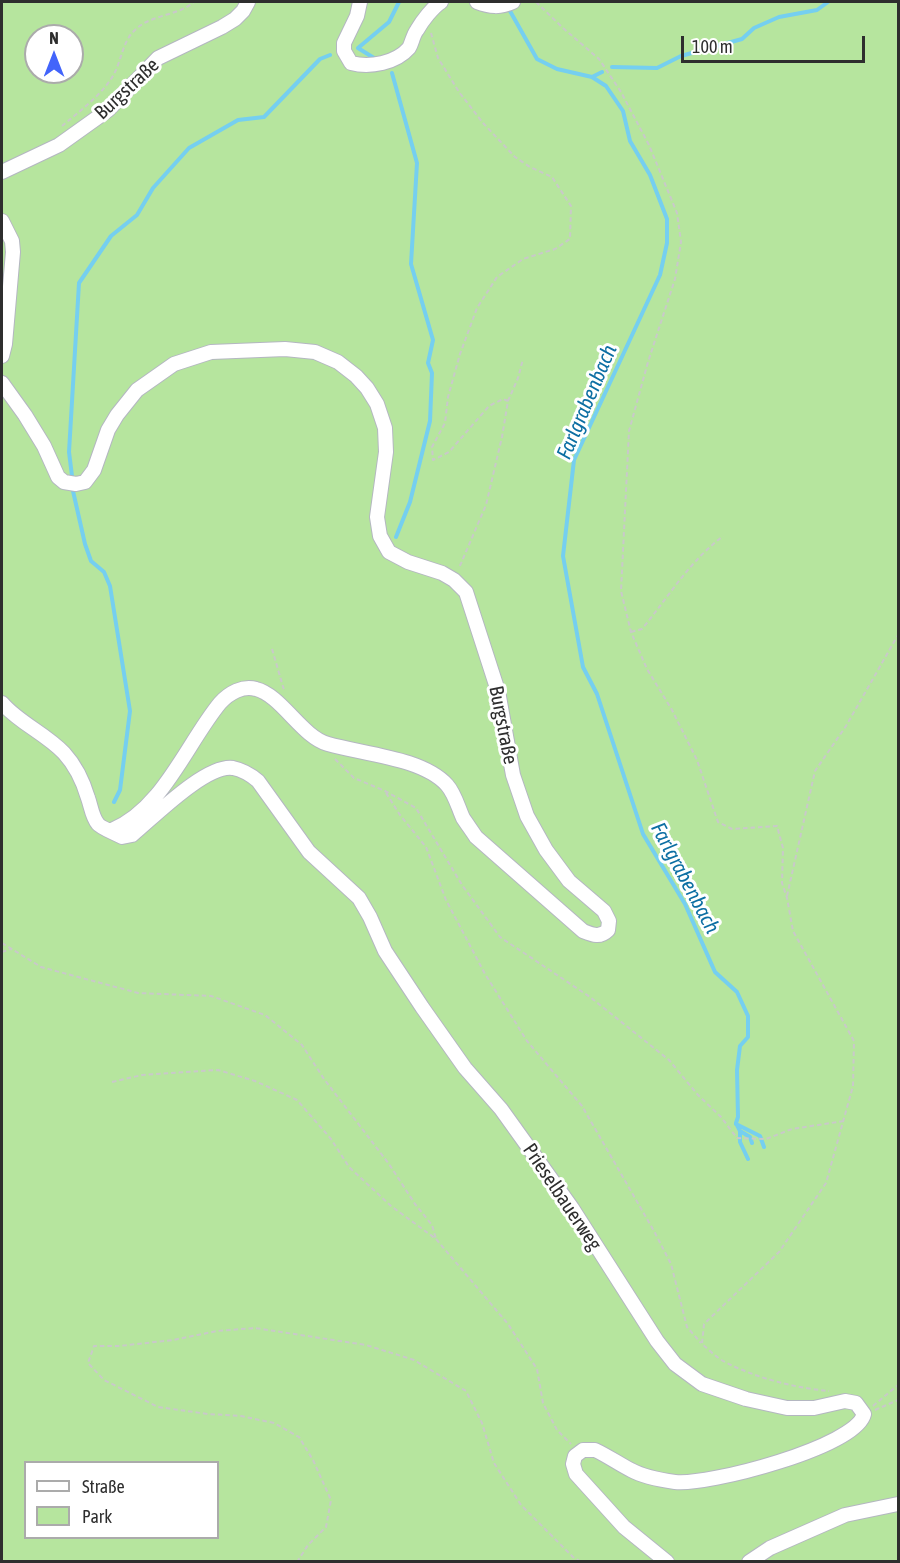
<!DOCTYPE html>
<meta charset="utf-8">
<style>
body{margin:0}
#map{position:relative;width:900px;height:1563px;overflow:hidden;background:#efe9e1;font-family:"Asap Condensed",sans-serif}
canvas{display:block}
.frame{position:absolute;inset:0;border:3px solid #2e2e2e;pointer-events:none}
.legend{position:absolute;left:24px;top:1461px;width:195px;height:78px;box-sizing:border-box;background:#fff;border:2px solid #ababab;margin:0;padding:8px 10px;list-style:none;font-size:18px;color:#2e2e2e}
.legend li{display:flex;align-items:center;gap:12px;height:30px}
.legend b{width:30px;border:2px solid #ababab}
.north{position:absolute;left:24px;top:24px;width:60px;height:60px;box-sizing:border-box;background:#fff;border:2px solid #ababab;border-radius:50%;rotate:0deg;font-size:16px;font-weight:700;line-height:24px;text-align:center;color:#2e2e2e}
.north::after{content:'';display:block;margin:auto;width:21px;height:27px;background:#4264fb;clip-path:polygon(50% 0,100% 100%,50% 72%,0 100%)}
.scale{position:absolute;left:681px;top:36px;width:184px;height:27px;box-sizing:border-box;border:3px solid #2e2e2e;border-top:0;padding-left:8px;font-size:18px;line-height:21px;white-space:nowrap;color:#2e2e2e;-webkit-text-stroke:4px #fff;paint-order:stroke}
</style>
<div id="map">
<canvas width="900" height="1563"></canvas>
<div class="frame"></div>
<ul class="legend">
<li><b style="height:8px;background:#fff"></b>Straße</li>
<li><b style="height:16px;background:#b6e59e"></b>Park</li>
</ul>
<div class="north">N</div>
<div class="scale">100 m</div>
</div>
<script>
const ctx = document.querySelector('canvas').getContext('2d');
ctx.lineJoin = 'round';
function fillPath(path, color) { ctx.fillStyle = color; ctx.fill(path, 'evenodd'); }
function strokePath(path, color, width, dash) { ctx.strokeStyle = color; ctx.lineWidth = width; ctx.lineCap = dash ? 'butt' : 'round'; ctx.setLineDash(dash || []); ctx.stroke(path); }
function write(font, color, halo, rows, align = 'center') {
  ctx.font = font + ' "Asap Condensed",sans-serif'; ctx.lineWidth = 6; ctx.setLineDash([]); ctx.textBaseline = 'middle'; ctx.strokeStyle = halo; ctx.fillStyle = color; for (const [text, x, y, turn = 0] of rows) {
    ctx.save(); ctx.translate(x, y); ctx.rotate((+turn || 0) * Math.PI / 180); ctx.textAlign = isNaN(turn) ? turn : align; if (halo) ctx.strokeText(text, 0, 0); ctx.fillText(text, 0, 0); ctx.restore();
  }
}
const green = new Path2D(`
 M2,2H898V1561H2V710L34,732L74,773L92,822L123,839L233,763L129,830L105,823L97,814L64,745L39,724L8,703L2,696ZM36,36H72V72H36ZM26,1462H218V1538H26Z`);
const stream = new Path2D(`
 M510,11L537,59L557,69L592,77L606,86L623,111L630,141L650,175L667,219V243L660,275L574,460L563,556L583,667L597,694L643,834L685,904L715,972L737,992L748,1016V1037L740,1046L737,1070L738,1117L736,1123L740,1131V1142L748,1159
 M374,58L358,48L389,22L399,2
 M612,67L657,68L681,56L742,39L754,28L779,17L817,10L828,2
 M392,73L417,163L411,264L433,340L428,363L432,373L430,421L410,502L396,537
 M592,77L602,72
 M72,476L69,452L79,283L111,236L137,215L153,188L189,148L238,120L264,117L320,59L330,55
 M73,491L85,544L91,561L104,572L110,586L130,711L120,790L114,802
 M736,1124L760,1136L764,1147
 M740,1131L750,1137L752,1143`);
const path = new Path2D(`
 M536,2L563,28L599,59L621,92L649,145L677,213L681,242L675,279L648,362L629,431L621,591L631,632L647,669L672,710L697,760L718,822L732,829L777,826L783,848L782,883L787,898L793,931L854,1041L853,1086L826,1183L779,1252L704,1324L702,1344C709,1350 717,1358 725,1362C756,1378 795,1388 829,1391
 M431,33L438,58L459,92L483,123L515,157L530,167L552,177L571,206L570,239L555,249L523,259L497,277L477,308L460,354L448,397L445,423L432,447L433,460L449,452L489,406L503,399L508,401L502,437L486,505L459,568
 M62,126C80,111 103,94 114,74C121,61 123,42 133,32C149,14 176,17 194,2
 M508,401L518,378L523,359
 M631,632L642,629C670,595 688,563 723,536
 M272,649L284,690
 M335,759L354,778L385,791L416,808L462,885L500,937L590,997L669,1060L698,1095L721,1117L737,1138L766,1139L792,1129L844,1121
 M386,793L400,815L426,847L446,900L485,974L527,1041L582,1106L654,1231L671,1264L687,1327L701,1343
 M787,896L815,771L846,726L898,635
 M2,943L41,967L138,993L211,996L265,1015L302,1045L324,1079L389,1164L415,1204L432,1225L436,1239
 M2,952L11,949
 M112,1082L142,1075L218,1070L255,1081L297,1100L331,1139L349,1167L391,1206L436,1239L508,1324L537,1369L543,1403L557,1430L571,1444
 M873,1406L898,1385
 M875,1410L898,1400
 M297,1562L308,1545L326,1527L331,1500L313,1460L299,1437L274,1423L241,1416L208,1414L158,1407L104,1380L88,1363L94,1346H119L173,1340L217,1331L255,1328L366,1345L414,1360L466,1391L482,1423L494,1463L521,1505L573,1557L581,1562`);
const minor = new Path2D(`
 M360,2L357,16L344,43V51L351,63C370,68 396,63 409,48C412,43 413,35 417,30C422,21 433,7 441,2
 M477,2C490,7 500,8 513,2
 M2,172L59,145L108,110L158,58L222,27L235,19L243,11L248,2
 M2,221L12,241L13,252L5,344L2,356
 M2,383L25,415L44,446L58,477L64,482L76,484L85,482L94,470L108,430L117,415L137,390L174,364L211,352L285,349L315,352L338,362L356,376L367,388L377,404L385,428L386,452L377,517L380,536L389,552L408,562L442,573L454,580L466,592L498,691L513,775L527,816L546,850L569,881L604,911L609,921L608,930C600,938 593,935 583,931L476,837C472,831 467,824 463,818C458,807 455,794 447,785C423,758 363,754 328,744C302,737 281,695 256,689C243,685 229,693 220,703C187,743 163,809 112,830
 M2,703C19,723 45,733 64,753C75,765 83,781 88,798C91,806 92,817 98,824C101,828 117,834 122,837L132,835C154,817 206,764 233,768C243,770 251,775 258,781L309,852L359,898L370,917L385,951L422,1007L465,1068L501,1109L572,1208L657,1341L675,1364L702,1384L746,1399L787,1408H814L845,1401L856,1403L864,1414C856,1447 707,1486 675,1482C661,1480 644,1477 631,1470C619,1464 608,1456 595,1450H583L575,1456L573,1464L576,1474L624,1527L667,1562
 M749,1562L770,1548L845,1515L898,1504`);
const streetNames = [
 ["Burgstraße",127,89,-43],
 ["Burgstraße",503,725,79],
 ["Prieselbauerweg",562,1197,56]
];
const waterNames = [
 ["Farlgrabenbach",587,402,-67],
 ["Farlgrabenbach",685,878,62]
];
fillPath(green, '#b6e59e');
strokePath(stream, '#75cff0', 4);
strokePath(minor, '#b4b7c1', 16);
strokePath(path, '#c9c9c9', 2, [4.5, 3]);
strokePath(minor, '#fff', 14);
write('20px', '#2e2e2e', '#fff', streetNames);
write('italic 21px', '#0d6fa3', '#fff', waterNames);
</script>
